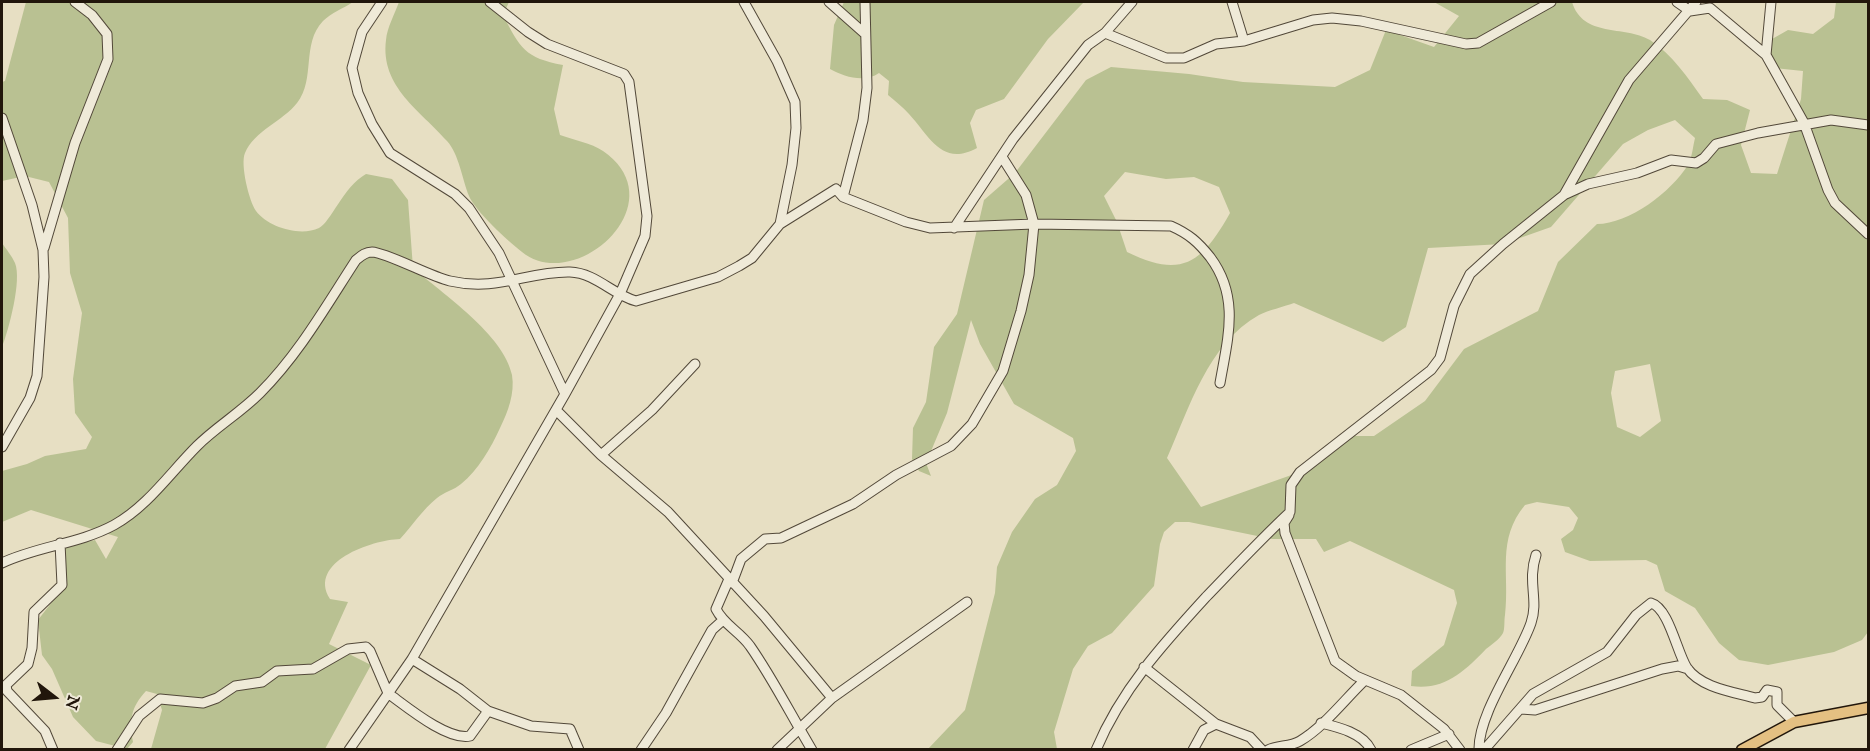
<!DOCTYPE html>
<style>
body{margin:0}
#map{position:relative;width:1870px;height:751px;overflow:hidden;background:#e7dfc3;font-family:"IM FELL English",serif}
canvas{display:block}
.frame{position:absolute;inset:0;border:3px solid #21160b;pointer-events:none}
.north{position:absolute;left:24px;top:667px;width:60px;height:60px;-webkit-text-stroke:4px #efead8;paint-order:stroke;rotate:106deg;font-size:16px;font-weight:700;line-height:24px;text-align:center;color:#21160b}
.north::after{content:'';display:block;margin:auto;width:21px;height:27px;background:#21160b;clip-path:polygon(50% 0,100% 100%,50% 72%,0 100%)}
</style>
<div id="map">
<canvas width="1870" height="751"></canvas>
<div class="frame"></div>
<div class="north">N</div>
</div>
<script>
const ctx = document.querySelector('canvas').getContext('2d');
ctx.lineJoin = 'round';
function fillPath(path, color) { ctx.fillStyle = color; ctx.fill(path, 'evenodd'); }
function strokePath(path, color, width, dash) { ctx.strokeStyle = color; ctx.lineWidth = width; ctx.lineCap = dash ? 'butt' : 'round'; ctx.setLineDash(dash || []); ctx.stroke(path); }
const green = new Path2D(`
 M26,2H353C344,8 331,13 323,21C301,44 316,79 297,103C283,121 254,131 245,153C240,164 249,201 256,211C268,227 300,237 319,228C331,222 343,187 366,174L392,179L408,200L413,268C443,294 504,335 512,375C515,393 508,412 500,428C491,448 478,470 461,484C454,490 444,492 437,498C423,509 412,526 400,539C372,540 307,562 330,599L348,602L329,644L371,665L325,749H151L162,710L157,694L146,691C131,707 129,720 133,742L127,749L96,741L73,717L52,669L42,655L38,620L62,589L61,548L95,540L106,559L118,537L31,510L2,522V471L27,464L45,456L86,449L92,437L75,413L73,379L82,313L70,273L68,218L49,182L25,176L2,181V82L5,81Z
 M399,2H509L503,15C520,48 525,58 563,65L554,109L560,135C574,140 591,143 603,151C678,203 575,295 522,252C507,240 476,212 469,196C462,179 459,154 447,141C421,111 380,87 386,40C387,28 395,13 399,2Z
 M844,2H1084L1048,39L1004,99L976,110L970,123L977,148C942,167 930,137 909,114C903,107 895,101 888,95L889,81L879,73C865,83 844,77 830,69L834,25Z
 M1434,2H1572C1583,38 1624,25 1650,40C1673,55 1687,77 1703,99L1727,100L1750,110L1741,145L1751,173L1777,174L1801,99L1803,71L1774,68L1758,47L1788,30L1813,34L1834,18L1836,2H1868V632L1862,640L1834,652L1768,665L1739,660L1719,643L1695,608L1665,591L1657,565L1646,560L1590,561L1565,552L1561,539L1573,530L1578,518L1569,507L1537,502L1525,505C1496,540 1510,574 1505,615C1504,620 1505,629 1503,633C1500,639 1491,645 1486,649C1465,671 1444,691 1411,686L1412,671L1444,645L1457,603L1454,590L1350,541L1324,552L1316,539H1272L1189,522H1175L1164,532L1160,544L1154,586L1112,633L1088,646L1073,669L1054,732L1057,749H928L965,710L995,593L997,567L1012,532L1035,499L1057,485L1076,451L1073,438L1014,404L980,344L971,320L947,413L926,463L931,476L919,471L912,459L913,428L926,402L934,347L957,314L984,200L1015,173L1086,80L1111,67L1189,74L1243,82L1335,87L1370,70L1386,30L1434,47L1459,16ZM1675,120L1695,138C1693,146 1692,158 1688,165C1671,192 1629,224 1597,224L1558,262L1538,311L1464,349L1425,401L1374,436H1348L1300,472L1201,507L1167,458C1189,409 1208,343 1259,315C1269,310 1283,307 1294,303L1383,342L1406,327L1428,248L1503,244L1551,227L1623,144L1648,130ZM1125,172L1166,179L1194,177L1219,187L1230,213C1202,263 1182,279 1127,252L1117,222L1104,196ZM1650,364L1661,421L1640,437L1617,427L1611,393L1615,371Z
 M2,243C6,249 12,256 15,263C22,280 9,329 2,347Z`);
const minor = new Path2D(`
 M382,2L362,32L352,68L358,93L372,124L390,153L455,194L469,208L499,253L565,394
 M829,2L864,33
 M1232,2L1244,41
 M1677,2L1690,11L1710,8L1766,55L1804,123L1828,190L1835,203L1868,234
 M1105,33L1166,58H1184L1216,44L1244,41L1313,20L1332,18L1361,21L1466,44L1478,43L1551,2
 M1766,55L1771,2
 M2,118L32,205L43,250L44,277L37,376L30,398L2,447
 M1566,194L1588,184L1637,173L1671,160L1696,163L1704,158L1716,144L1758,133L1831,120L1868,125
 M843,197L863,120L867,88L865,2
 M780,224L836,189L843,197L906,222L930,228L1034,224L1171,226C1189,234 1198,242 1210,257C1240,297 1228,337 1220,383
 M954,228L1013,139L1088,45L1105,33L1132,2
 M44,248L75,143L108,59L107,34L92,15L75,2
 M556,410L601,455L668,512L764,616L832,698
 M601,455L652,410L695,364
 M1289,515L1284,523L1285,533L1335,661L1356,676L1401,695L1444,729L1460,750
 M2,563C38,546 79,544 114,525C147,507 170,473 197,446C216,427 240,413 260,393C299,354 326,306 356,260C361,256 365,252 372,252C388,253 429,276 450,281C498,292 527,271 570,272C596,273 613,295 636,301L718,277L739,266L752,258L780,224L792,165L796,128L795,102L777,61L744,2
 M729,579L716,609C724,625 739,631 750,646C773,679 791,715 812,750
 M732,583L741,559L765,539L781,538L853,504L896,475L951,446L972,424L1003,371L1021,311L1029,275L1034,224L1026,195L1002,157
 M412,659L460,689L488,711L531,726L570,729L579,750
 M1144,667L1216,724L1250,737L1262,750
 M389,694C407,707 448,741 470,736L488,711
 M1521,709L1535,710L1662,669L1678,666L1688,669
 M1321,723C1338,727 1363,733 1371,750
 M53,750L45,731L7,691L6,685L28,664L32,648L34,612L62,585L60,543
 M117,750L139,716L160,699L203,703L217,698L235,686L262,682L277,671L313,669L348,649L366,647L370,651L388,693
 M349,750L412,659L565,394L620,294L645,236L647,216L629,82L624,74L547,44L528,32L490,2
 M641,750L666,713L712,630L722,621
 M777,750L832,698L967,602
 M1096,750C1121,690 1163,644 1206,597C1234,568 1261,539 1290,512L1291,485L1300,472L1431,370L1440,358L1454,306L1470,274L1503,244L1564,195L1629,80L1696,2
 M1193,750L1204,730L1216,724
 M1268,750C1278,745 1290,747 1300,741C1324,727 1345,699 1365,680
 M1411,750L1449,734
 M1479,750C1478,713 1519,658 1531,623C1539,600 1527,582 1536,555
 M1484,750L1533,694L1607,652L1636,615L1651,603C1669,608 1677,653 1687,668C1701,688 1734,692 1755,698L1762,697L1767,690L1777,692V705L1794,722`);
const major = new Path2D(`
 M1742,750L1794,722L1868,708`);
fillPath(green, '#b9c192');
strokePath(minor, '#524839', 11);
strokePath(major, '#21160b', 13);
strokePath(minor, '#efead8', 9);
strokePath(major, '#e4c082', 10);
</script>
